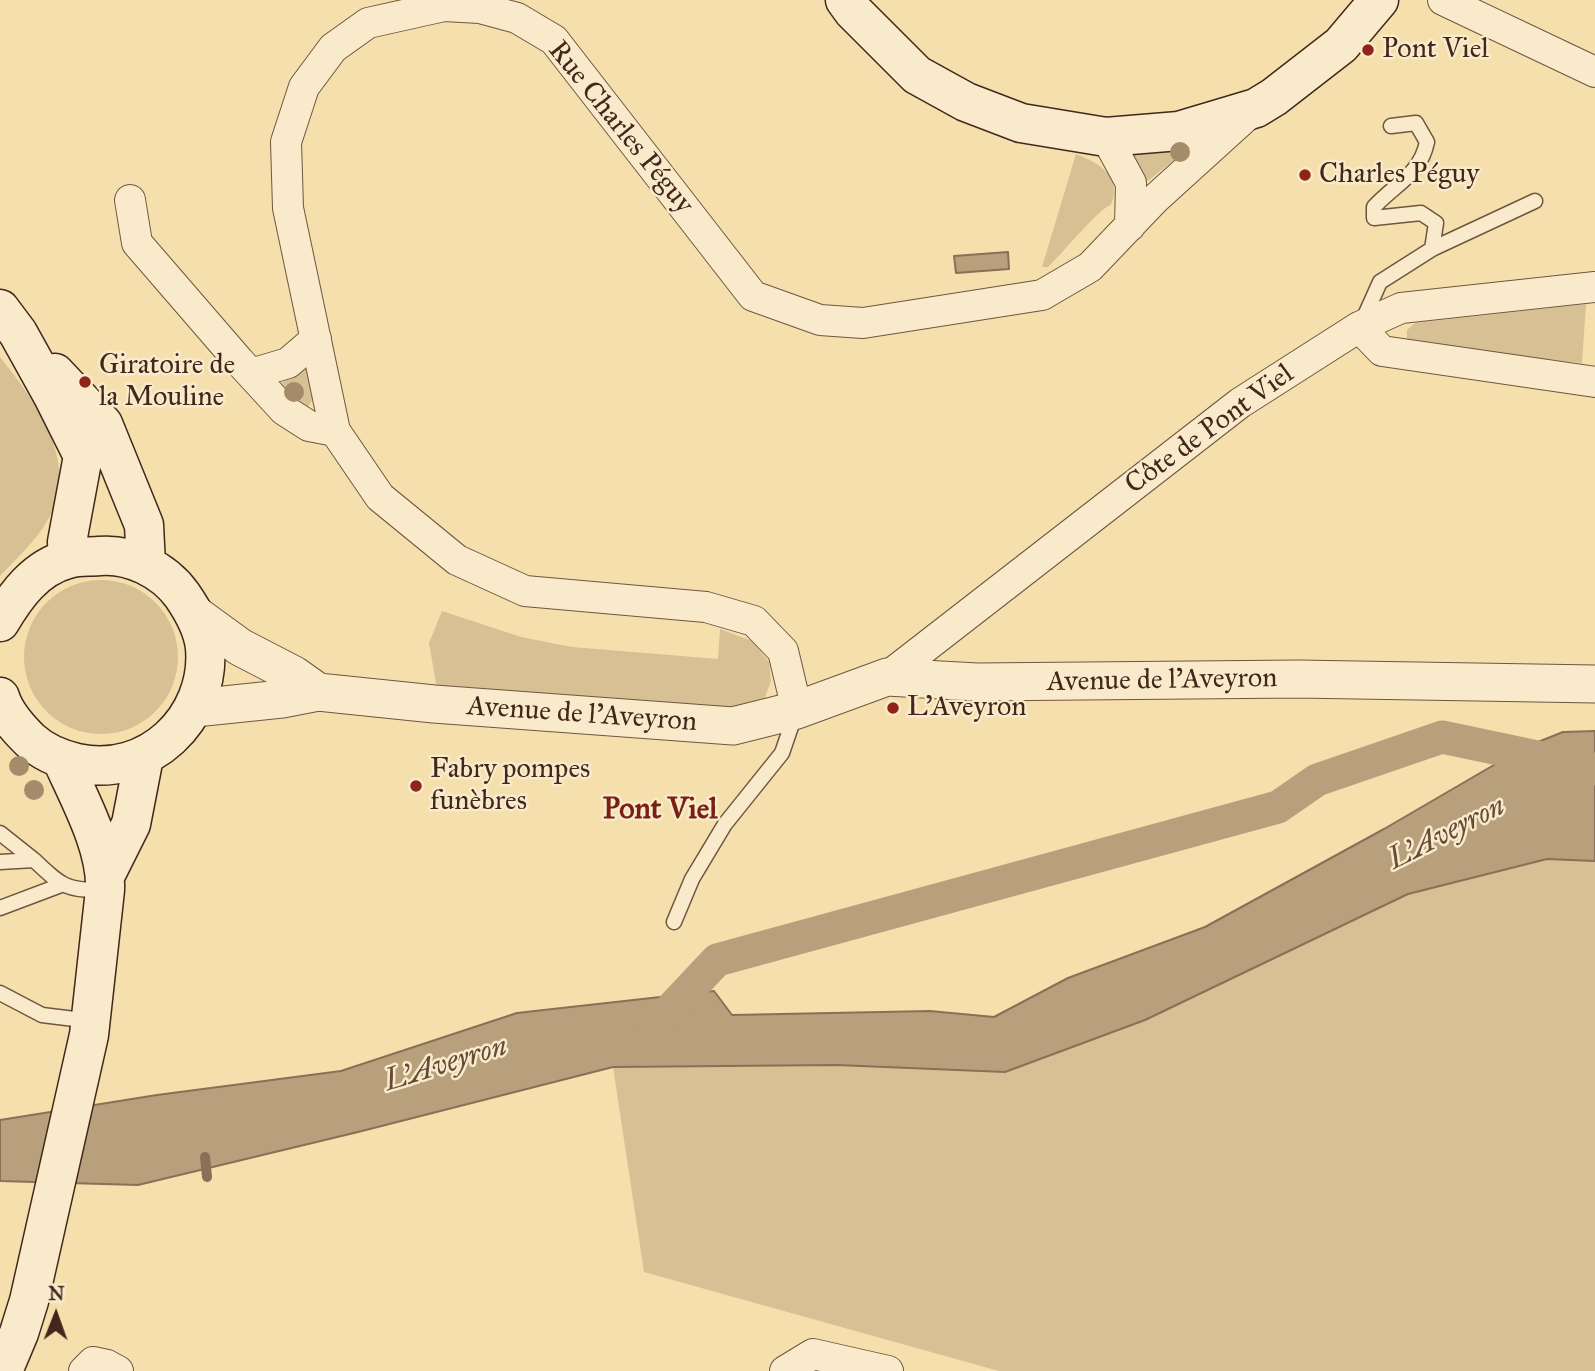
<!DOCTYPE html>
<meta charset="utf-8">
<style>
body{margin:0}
#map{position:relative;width:1595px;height:1371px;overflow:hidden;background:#f5dfad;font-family:"IM FELL Great Primer",serif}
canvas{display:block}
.north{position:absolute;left:21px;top:1280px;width:70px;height:70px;-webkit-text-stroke:5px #f8eaca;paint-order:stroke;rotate:1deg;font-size:19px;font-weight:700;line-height:28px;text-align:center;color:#43271c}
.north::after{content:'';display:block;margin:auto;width:24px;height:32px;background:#43271c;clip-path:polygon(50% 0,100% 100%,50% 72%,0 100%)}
</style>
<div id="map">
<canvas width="1595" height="1371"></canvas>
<div class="north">N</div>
</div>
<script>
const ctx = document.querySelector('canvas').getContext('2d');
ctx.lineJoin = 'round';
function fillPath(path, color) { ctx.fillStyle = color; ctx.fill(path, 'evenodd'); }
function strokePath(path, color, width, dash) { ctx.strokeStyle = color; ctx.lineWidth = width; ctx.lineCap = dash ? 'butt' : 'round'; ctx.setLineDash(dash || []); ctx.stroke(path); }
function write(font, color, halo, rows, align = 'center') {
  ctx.font = font + ' "IM FELL Great Primer",serif'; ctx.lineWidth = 5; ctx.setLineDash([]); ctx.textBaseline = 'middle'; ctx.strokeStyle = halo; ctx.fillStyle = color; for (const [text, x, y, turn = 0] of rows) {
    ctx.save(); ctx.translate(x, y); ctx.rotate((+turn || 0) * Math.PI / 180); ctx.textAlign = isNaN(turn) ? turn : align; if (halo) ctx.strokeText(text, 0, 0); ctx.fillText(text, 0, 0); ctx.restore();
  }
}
const green = new Path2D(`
 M1204,136L1139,188L1127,147Z
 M1076,154C1100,163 1122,177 1111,205C1099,208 1061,255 1048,267H1042Z
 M1586,304L1582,363L1420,346L1407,341V330L1415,323Z
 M0,357C35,401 80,460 49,518C37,540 17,558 0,576Z
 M307,368L313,399L307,408L289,400L281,383Z
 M24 657a77 77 0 1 1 154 0a77 77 0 1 1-154 0Z
 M442,611L521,637L572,647L718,659L720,629L752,641L769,662L771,681L764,700L746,707L645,704L437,689L429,643Z
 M1547,859L1595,861V1371H999L644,1272L613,1067L837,1065L1005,1072L1145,1020L1408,894Z`);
const water = new Path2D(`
 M1008,252L1009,269L956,273L954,256Z
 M1595,731V861L1547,859L1408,894L1145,1020L1005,1072L837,1065L613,1067L358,1132L138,1185L0,1181V1120L157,1095L341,1071L517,1013L714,991L732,1015L930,1011L994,1017L1068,978L1205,927L1384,829L1523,748L1563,732Z`);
const stream = new Path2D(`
 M205,1157L207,1177`);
const canal = new Path2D(`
 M654,1027L717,960L1278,807L1317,780L1442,737L1595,769`);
const service = new Path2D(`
 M1391,126L1416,123L1427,142C1420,175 1396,183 1374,207V218L1421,213L1436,223L1432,249
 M1362,322L1380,282L1432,249L1535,201
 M0,833L34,860
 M0,862L34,860C61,885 65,891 104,890
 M0,908L61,885
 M674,922L692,879L725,824L782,753L795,715
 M0,993L42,1015L91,1021`);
const minor = new Path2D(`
 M1443,0L1595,72
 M1106,137L1131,183L1130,226
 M130,200L137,243L239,361L284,410L309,426L335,431
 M1359,327L1382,351L1595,382
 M251,374L288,363L316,339
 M887,677L1240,403L1359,327L1401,308L1595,287
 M797,710L783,651L754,621L706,607L525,591L457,560L380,497L335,431L288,208L286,142L304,87L333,48L368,23L444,6L480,8L517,18L554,40L753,296L820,320L863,323L1042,295L1090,267L1155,199L1252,111
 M84,1371L93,1362L107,1365L118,1371
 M785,1371L813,1354L888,1371`);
const tertiary = new Path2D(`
 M196,615L240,647L294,675L318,692
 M195,708L282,699L318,692L434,704L733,726L797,710L887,677L977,682L1298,679L1595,684`);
const secondary = new Path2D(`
 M845,0L853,11L917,75L966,102L1021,123L1106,137L1179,131L1256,108L1274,97L1341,45L1379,0
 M0,309L18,333L53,396L83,456L67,542L68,559
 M55,373L103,424L144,525L146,565
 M0,622C16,595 35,568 68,559C77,556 89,557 99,556C130,553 164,570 182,595C193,611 203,628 205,648C211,718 148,779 77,763C60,759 43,752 30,740C18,728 5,714 0,697
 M106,874L131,824L144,757
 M3,1371L19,1333L29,1301L89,1035L105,890C107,848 79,798 62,760`);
const trees = [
 [1180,152],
 [294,392],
 [19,766],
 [34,790]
];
const markers = [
 [1368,50,7,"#8f2418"],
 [1305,175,7,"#8f2418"],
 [85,382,7,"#8f2418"],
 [893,708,7,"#8f2418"],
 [416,786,7,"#8f2418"]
];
const poiNames = [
 ["Pont Viel",1382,50],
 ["Charles Péguy",1319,175],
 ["Giratoire de",99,366],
 ["la Mouline",99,398],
 ["L'Aveyron",907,708],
 ["Fabry pompes",430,770],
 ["funèbres",430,802]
];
const streetNames = [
 ["Rue Charles Péguy",620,128,51],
 ["Côte de Pont Viel",1210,430,-36],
 ["Avenue de l'Aveyron",1162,681,-1],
 ["Avenue de l'Aveyron",582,715,4]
];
const neighbourhoodNames = [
 ["Pont Viel",660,811]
];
const waterNames = [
 ["L'Aveyron",1447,834,-27],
 ["L'Aveyron",446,1065,-17]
];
fillPath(green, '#d7c094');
fillPath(water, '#b8a07c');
strokePath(water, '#897056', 2);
strokePath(stream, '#897056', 10);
strokePath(canal, '#b8a07c', 33);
strokePath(service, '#705540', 17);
strokePath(minor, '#705540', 32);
strokePath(tertiary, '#705540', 39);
strokePath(secondary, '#43271c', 41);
strokePath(service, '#f8eaca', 14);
strokePath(minor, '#f8eaca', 30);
strokePath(tertiary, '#f8eaca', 37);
strokePath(secondary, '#f8eaca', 38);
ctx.fillStyle = '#a48b6a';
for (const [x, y] of trees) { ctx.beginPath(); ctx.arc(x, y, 10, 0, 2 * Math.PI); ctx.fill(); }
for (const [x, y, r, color] of markers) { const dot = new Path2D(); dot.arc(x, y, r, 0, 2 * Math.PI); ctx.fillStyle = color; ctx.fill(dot); strokePath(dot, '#f8eaca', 2.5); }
write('28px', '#43271c', '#f8eaca', poiNames, 'left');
write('28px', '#43271c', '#f8eaca', streetNames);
write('bold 30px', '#7a1f14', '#f8eaca', neighbourhoodNames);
write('italic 30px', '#664b39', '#f8eaca', waterNames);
</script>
